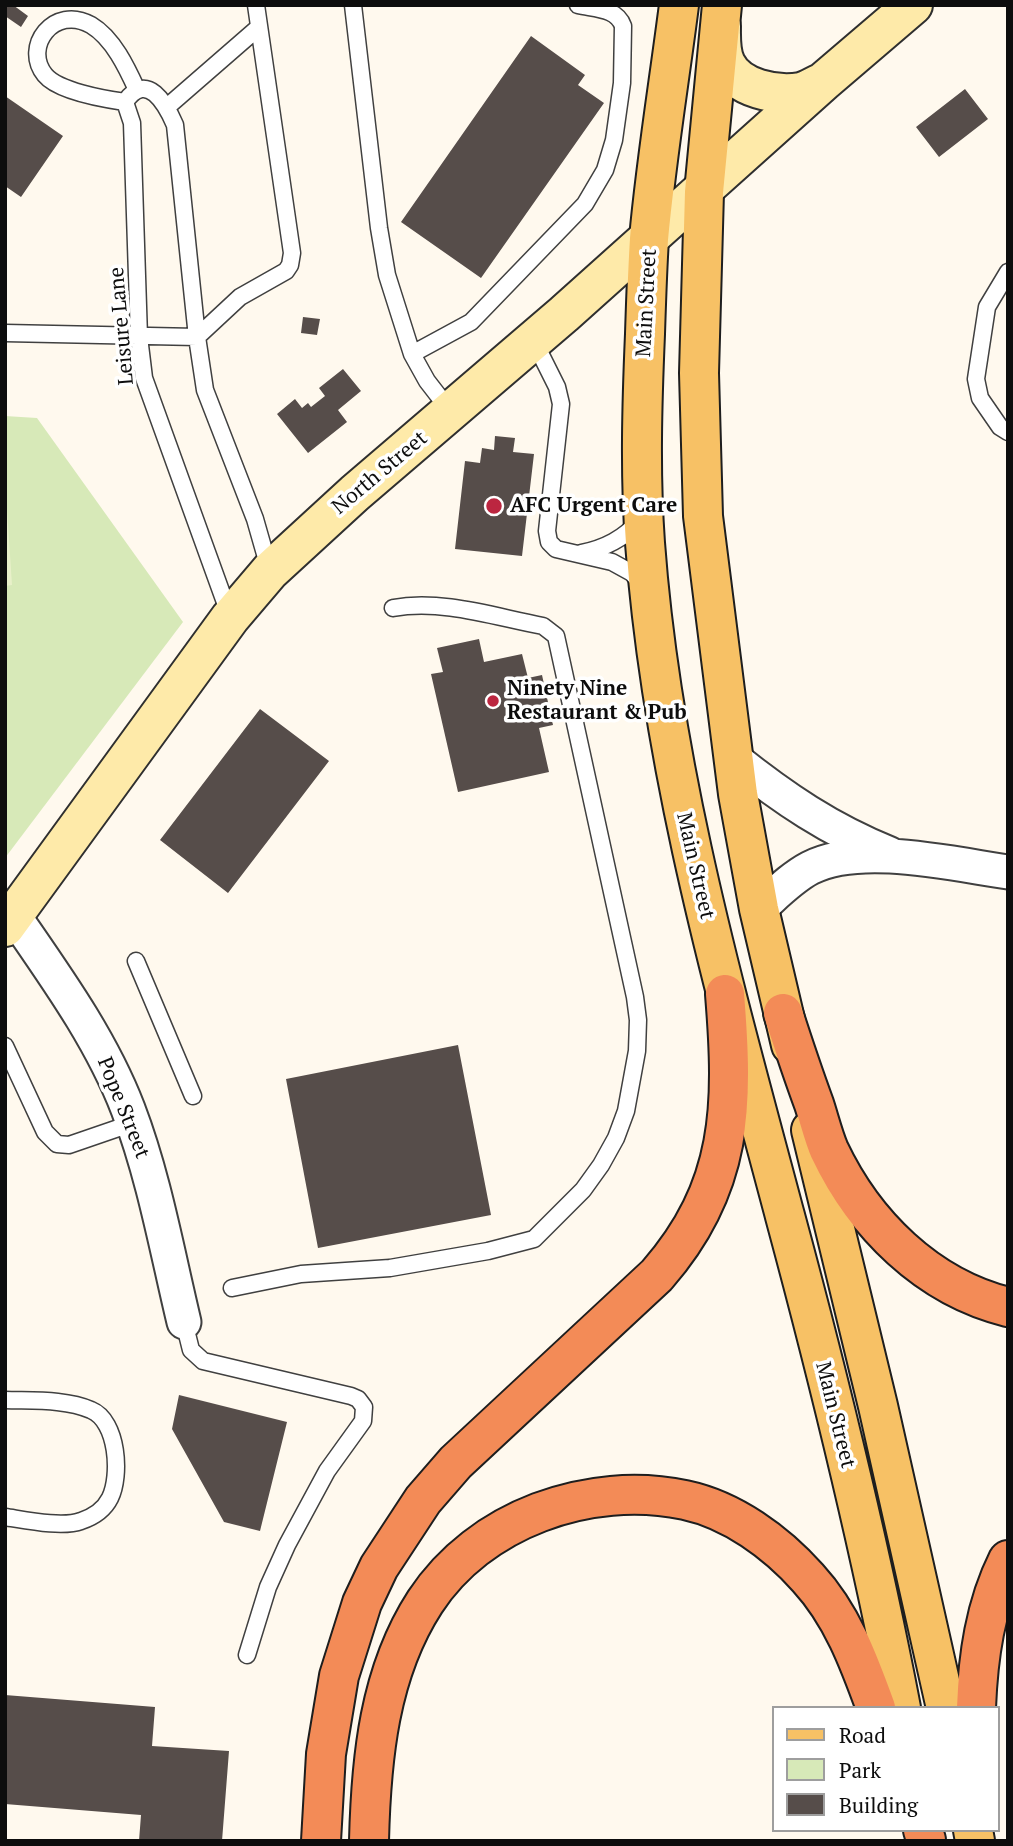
<!DOCTYPE html>
<style>
body{margin:0}
#map{position:relative;width:1013px;height:1846px;overflow:hidden;background:#fff9ee;font-family:"PT Serif",serif}
canvas{display:block}
.frame{position:absolute;inset:0;border:7px solid #0d0d0d;pointer-events:none}
.legend{position:absolute;left:772px;top:1706px;width:228px;height:126px;box-sizing:border-box;background:#fff;border:2px solid #9e9e9e;margin:0;padding:9px 12px;list-style:none;font-size:21px;color:#0d0d0d}
.legend li{display:flex;align-items:center;gap:14px;height:35px}
.legend b{width:35px;border:2px solid #9e9e9e}
</style>
<div id="map">
<canvas width="1013" height="1846"></canvas>
<div class="frame"></div>
<ul class="legend">
<li><b style="height:9px;background:#f7c165"></b>Road</li>
<li><b style="height:19px;background:#d7e9b8"></b>Park</li>
<li><b style="height:19px;background:#564d4a"></b>Building</li>
</ul>
</div>
<script>
const ctx = document.querySelector('canvas').getContext('2d');
ctx.lineJoin = 'round';
function fillPath(path, color) { ctx.fillStyle = color; ctx.fill(path, 'evenodd'); }
function strokePath(path, color, width, dash) { ctx.strokeStyle = color; ctx.lineWidth = width; ctx.lineCap = dash ? 'butt' : 'round'; ctx.setLineDash(dash || []); ctx.stroke(path); }
function write(font, color, halo, rows, align = 'center') {
  ctx.font = font + ' "PT Serif",serif'; ctx.lineWidth = 7; ctx.setLineDash([]); ctx.textBaseline = 'middle'; ctx.strokeStyle = halo; ctx.fillStyle = color; for (const [text, x, y, turn = 0] of rows) {
    ctx.save(); ctx.translate(x, y); ctx.rotate((+turn || 0) * Math.PI / 180); ctx.textAlign = isNaN(turn) ? turn : align; if (halo) ctx.strokeText(text, 0, 0); ctx.fillText(text, 0, 0); ctx.restore();
  }
}
const green = new Path2D(`
 M5,416L37,418L183,622L5,858Z`);
const pitch = new Path2D(`
 M5,479L12,585L5,586Z`);
const building = new Path2D(`
 M5,5H13L28,16L21,27L5,16Z
 M531,36L585,75L578,85L604,103L481,278L401,222Z
 M965,89L988,119L939,157L916,127Z
 M5,96L63,136L21,197L5,186Z
 M303,317L320,319L317,335L301,333Z
 M343,369L361,391L338,410L347,422L308,453L277,414L295,399L302,408L308,403L311,407L325,396L319,388Z
 M495,436L515,438L513,452L534,454L522,556L455,549L465,461L480,463L482,448L494,450Z
 M479,639L484,662L522,654L528,678L542,675L553,725L539,728L549,772L458,792L431,674L443,672L437,648Z
 M260,709L329,761L228,893L160,840Z
 M458,1045L491,1215L318,1248L286,1079Z
 M179,1395L287,1422L260,1531L224,1522L172,1429Z
 M5,1695L155,1707L152,1746L229,1751L222,1841H139L141,1815L5,1804Z`);
const lane = new Path2D(`
 M353,5L379,228L387,275L412,354L427,381L451,412
 M125,102C147,70 166,104 175,125L197,337L205,390L255,519L269,568
 M125,102L132,123L139,337L144,378L230,616
 M125,102C104,99 58,91 45,75C22,47 54,4 91,25C113,38 127,68 137,90
 M167,107L259,27
 M1008,272L987,307L976,379L980,398L1000,427L1008,432
 M5,333L197,337L240,297L286,271L290,265L292,253L256,5
 M534,341L557,387L561,404L547,531L549,542L556,549L612,562L632,573L642,584
 M412,354L471,322L585,204L605,170L614,140L622,83L623,26C617,8 595,9 578,5
 M581,553C603,549 626,538 639,520
 M136,961L193,1096
 M5,1046L45,1132L57,1144L69,1145L133,1123
 M232,1288L301,1274L390,1268L488,1251L534,1239L583,1190L601,1165L616,1138L626,1111L637,1051L638,1020L635,997L556,636L543,626C495,617 442,599 393,608
 M184,1322L191,1350L203,1361L351,1396L358,1399L364,1407L363,1421L327,1471L287,1545L268,1587L247,1655
 M5,1400C33,1401 66,1399 91,1410C118,1421 121,1476 110,1498C104,1510 93,1517 81,1521C62,1528 25,1520 5,1517`);
const street = new Path2D(`
 M733,758C783,798 830,830 890,854
 M759,909C775,895 791,878 810,868C860,842 953,864 1008,872
 M14,916C56,977 101,1039 128,1109C154,1177 167,1251 184,1322`);
const secondary = new Path2D(`
 M721,26C721,39 720,52 726,64C738,89 776,96 801,92C808,90 814,86 821,83
 M5,927L230,618L270,571L355,493L564,314L823,82L913,5`);
const primary = new Path2D(`
 M679,5C669,83 656,161 649,239C647,270 646,303 645,334C642,404 640,474 645,543C662,773 726,994 785,1216C829,1379 869,1542 901,1708
 M722,5L704,192L699,373L703,516L738,794L759,909L791,1045
 M811,1130L878,1406L946,1708
 M973,1830L975,1841`);
const highway = new Path2D(`
 M783,1013C793,1044 803,1074 814,1104C819,1119 823,1136 829,1150C864,1224 927,1287 1008,1307
 M976,1708C978,1657 985,1606 1008,1560
 M923,1830L926,1840
 M321,1841L326,1754L339,1676L362,1603L379,1567L423,1500L456,1462L657,1275C734,1187 734,1105 725,994
 M369,1841C371,1759 379,1673 425,1602C479,1519 589,1480 685,1500C732,1510 776,1542 808,1578C842,1615 859,1661 876,1708`);
const markers = [
 [494,506,9,"#bc2640"],
 [493,701,7,"#bc2640"]
];
const streetNames = [
 ["Main Street",647,303,-87],
 ["Leisure Lane",122,326,-95],
 ["North Street",380,473,-40],
 ["Main Street",695,866,77],
 ["Pope Street",123,1108,68],
 ["Main Street",835,1415,76]
];
const poiNames = [
 ["AFC Urgent Care",510,506],
 ["Ninety Nine",507,689],
 ["Restaurant & Pub",507,713]
];
fillPath(green, '#d7e9b8');
fillPath(pitch, '#e8f0c9');
fillPath(building, '#564d4a');
strokePath(lane, '#404040', 19);
strokePath(street, '#404040', 37);
strokePath(secondary, '#2f2f2f', 42);
strokePath(primary, '#1e1e1e', 42);
strokePath(highway, '#1e1e1e', 42);
strokePath(lane, '#fff', 16);
strokePath(street, '#fff', 33);
strokePath(secondary, '#feeaa9', 38);
strokePath(primary, '#f7c165', 38);
strokePath(highway, '#f38b57', 38);
for (const [x, y, r, color] of markers) { const dot = new Path2D(); dot.arc(x, y, r, 0, 2 * Math.PI); ctx.fillStyle = color; ctx.fill(dot); strokePath(dot, '#fff', 2.5); }
write('21px', '#0d0d0d', '#fff', streetNames);
write('bold 21px', '#0d0d0d', '#fff', poiNames, 'left');
</script>
